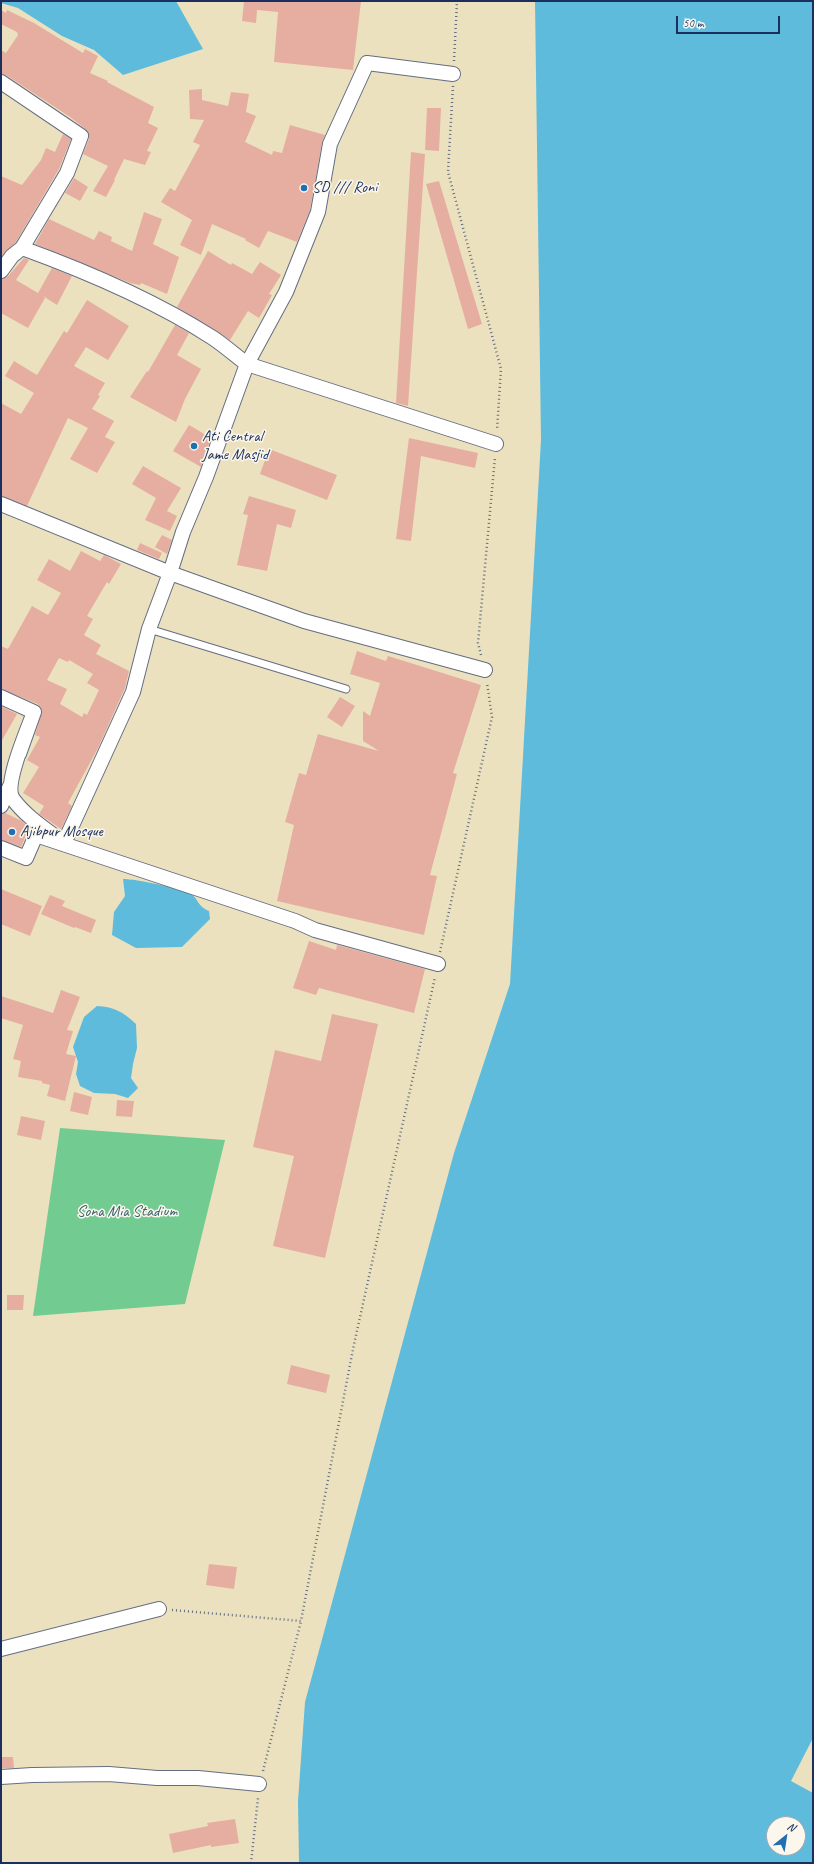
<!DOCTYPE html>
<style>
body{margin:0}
#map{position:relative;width:814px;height:1864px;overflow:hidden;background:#ece1bf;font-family:Caveat,sans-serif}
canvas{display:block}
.frame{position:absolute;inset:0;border:2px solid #1b2f5e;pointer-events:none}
.north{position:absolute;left:766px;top:1816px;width:40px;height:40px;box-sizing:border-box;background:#fbf7ec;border:1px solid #a1a7b3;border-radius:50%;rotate:30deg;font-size:11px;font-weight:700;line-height:16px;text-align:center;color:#1b2f5e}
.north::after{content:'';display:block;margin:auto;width:14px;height:18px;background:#1f6fb2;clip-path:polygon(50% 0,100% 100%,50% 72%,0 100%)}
.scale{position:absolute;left:676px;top:16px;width:104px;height:18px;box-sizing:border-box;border:2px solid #1b2f5e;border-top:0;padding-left:5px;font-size:12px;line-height:14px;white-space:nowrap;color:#1b2f5e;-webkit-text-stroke:3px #fbf7ec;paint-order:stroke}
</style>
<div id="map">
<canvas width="814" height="1864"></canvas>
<div class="frame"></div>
<div class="north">N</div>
<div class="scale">50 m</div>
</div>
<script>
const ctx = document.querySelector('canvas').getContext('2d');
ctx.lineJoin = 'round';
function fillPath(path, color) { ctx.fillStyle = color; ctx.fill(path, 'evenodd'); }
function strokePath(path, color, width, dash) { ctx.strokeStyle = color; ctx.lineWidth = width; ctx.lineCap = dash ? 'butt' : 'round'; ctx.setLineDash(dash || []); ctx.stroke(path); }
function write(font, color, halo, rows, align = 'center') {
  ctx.font = font + ' Caveat,sans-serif'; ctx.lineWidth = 3; ctx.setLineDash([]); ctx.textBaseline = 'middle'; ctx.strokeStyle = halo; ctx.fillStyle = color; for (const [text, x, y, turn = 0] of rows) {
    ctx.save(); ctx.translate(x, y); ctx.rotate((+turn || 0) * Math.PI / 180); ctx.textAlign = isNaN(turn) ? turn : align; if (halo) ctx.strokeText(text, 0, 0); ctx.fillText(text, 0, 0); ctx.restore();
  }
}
const green = new Path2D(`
 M60,1128L225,1140L185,1304L33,1316Z`);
const water = new Path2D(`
 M1,1H176L203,49L123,75L94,50L62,36L18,8L1,3Z
 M535,1H813V1863H299L298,1801L305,1702L454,1153L510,984L541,440ZM774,1824H798V1848H774Z
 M123,879C136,879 180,888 191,894C199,899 196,905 209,911L210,919L182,947L136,948L112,935L114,912L125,896Z
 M97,1006C115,1007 123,1012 136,1024L137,1048L133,1064L131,1078L138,1088L128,1098L115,1094L94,1093L80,1086L76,1074L78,1062L73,1047L84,1017Z`);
const pier = new Path2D(`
 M813,1738V1793L791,1781Z`);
const building = new Path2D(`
 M244,1H361L353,70L274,62L278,12L257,10L256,23L242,21Z
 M1,10L6,13L7,10L34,23L83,53L85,49L98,56L90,73L108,81L107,82L154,107L148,123L158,128L147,151L151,152L145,165L124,159L114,180H115L106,197L93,191L108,166L83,154L89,139L88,131L70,117L6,75L1,74V50L6,53L18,35L17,32L1,24Z
 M202,89V100L228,106L231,92L249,94L246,112L256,116L245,142L272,155L273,151L282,153L290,125L325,135L322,143L310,210L297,242L268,231L259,248L245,240L246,239L212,224L201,255L180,245L192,220L161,202L170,188L175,191L200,145L193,142L204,120L190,119L189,90Z
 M427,108H441L439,151L425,150Z
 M63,134L71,139L59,169L16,242L1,257V176L22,185L41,160L46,148L55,152Z
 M411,152L425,154L408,406L396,403Z
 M74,178L88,187L80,201L65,193Z
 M439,181L482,324L468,329L426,184Z
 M144,212L162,219L153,244L179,257L167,294L141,283L140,285L130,283L35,244L49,219L94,240L99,231L112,237L111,241L132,251Z
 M208,251L231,265L232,263L252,274L260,262L281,275L269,294L272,295L259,318L248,311L230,340L177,307Z
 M24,258L29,260L16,280L38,293L52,268L72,276L57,305L43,296L45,298L28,328L1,313V279L8,276Z
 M87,300L129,326L108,360L86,347L74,366L105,383L98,395L100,396L92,409L114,421L105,437L115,442L97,473L70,459L88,428L68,418L27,506L1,496V403L21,414L34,393L5,376L14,361L37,375L64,331L67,333Z
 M175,325L189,333L177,355L201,369L185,399L176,422L130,397L147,371L148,372Z
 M189,425L211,438L201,467L173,451Z
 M409,438L478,453L475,468L421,456L411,541L396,539Z
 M269,449L337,475L327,500L260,474Z
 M143,466L181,488L167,511L177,516L170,531L145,520L156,498L132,484Z
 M249,496L296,510L291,528L277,524L267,571L237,565L248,515L243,514Z
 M162,535L172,540L167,554L155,547Z
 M140,543L162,553L159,559L137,550Z
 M81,551L100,561L104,555L121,564L109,584L107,582L87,616L93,619L84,635L101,645L96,654L129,671L125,688L98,748L68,803L72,806L61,829L39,814L44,806L23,793L39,767L27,760L40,737L35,735L42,711L38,704L1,689V646L8,649L32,606L48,615L61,593L37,580L49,559L70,571ZM59,658L68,662L69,660L93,674L87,683L99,690L87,715L84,713L82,717L60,704L67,689L47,680Z
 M357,651L386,661L388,656L481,685L453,773L457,774L430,875L437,876L424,935L277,901L294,825L285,822L299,773L306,775L318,734L379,751L363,741V711L370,716L380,683L350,674Z
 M340,697L355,706L342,727L327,717Z
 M1,706L17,714L1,742Z
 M5,813L22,821L29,828L21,847L1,840V814Z
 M1,889L42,906L30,936L1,924Z
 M50,895L65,901L62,906L96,920L91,933L75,927L74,928L41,914Z
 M309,941L336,950L337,945L425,969L414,1013L319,988L316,995L293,988Z
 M61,990L80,997L67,1030L73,1031L66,1054L76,1056L65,1101L47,1096L50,1085L42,1083V1081L18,1077L21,1061L13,1059L23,1025L1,1018V996L53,1013Z
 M332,1014L378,1024L325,1258L273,1246L294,1156L253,1147L275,1050L321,1061Z
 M74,1092L92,1097L88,1115L70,1111Z
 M117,1100L134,1101L132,1117L116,1116Z
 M21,1116L45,1121L41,1140L17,1135Z
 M7,1295H24L23,1310H7Z
 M291,1365L330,1375L326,1393L287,1384Z
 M209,1564L237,1567L234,1589L206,1585Z
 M1,1757H13L14,1768H1Z
 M235,1819L239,1843L211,1847V1845L173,1853L169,1834L208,1826L207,1823Z`);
const path = new Path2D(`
 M454,61L457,1
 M453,86L448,172L501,369L497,430
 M481,655L478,643L495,457
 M440,952L492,717L487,683
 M172,1610L301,1621L353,1349L435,977
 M263,1771L301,1621
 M251,1863L258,1798`);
const lane = new Path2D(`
 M149,629L346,689`);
const street = new Path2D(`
 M1,82L81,136L67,173L22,248L12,256L1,271
 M22,248C88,272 154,300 213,338C225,346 236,356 247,364L286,292L318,212L330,144L367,63L453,74
 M1,504L170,573L149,629L133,692L64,843C47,830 26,817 13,799C3,785 28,729 34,712L19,754
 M485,670L304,621L170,573L183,532L206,477L247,364L496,444
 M1,697L34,712
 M1,806L10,786
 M1,848L26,858L36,835L295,921L315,930L438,964
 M1,1649L159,1609
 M1,1777L32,1775L109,1774L157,1778H198L259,1784`);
const markers = [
 [304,188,4,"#1f6fb2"],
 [194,446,4,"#1f6fb2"],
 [12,832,4,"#1f6fb2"]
];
const poiNames = [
 ["SD /// Roni",312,188],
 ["Ati Central",202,437],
 ["Jame Masjid",202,455],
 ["Ajibpur Mosque",20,832]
];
const parkNames = [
 ["Sona Mia Stadium",127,1212]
];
fillPath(green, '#72cb91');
fillPath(water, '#5ebbdc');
fillPath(pier, '#ece1bf');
fillPath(building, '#e5aea1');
strokePath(lane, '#646d80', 9);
strokePath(street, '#646d80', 16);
strokePath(path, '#646d80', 2.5, [1, 3]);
strokePath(lane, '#fff', 7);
strokePath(street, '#fff', 14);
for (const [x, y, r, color] of markers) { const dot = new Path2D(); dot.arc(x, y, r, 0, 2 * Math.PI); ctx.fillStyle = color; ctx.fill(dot); strokePath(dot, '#fbf7ec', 1.5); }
write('16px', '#1b2f5e', '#fbf7ec', poiNames, 'left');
write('16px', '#355e6d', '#fbf7ec', parkNames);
</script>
